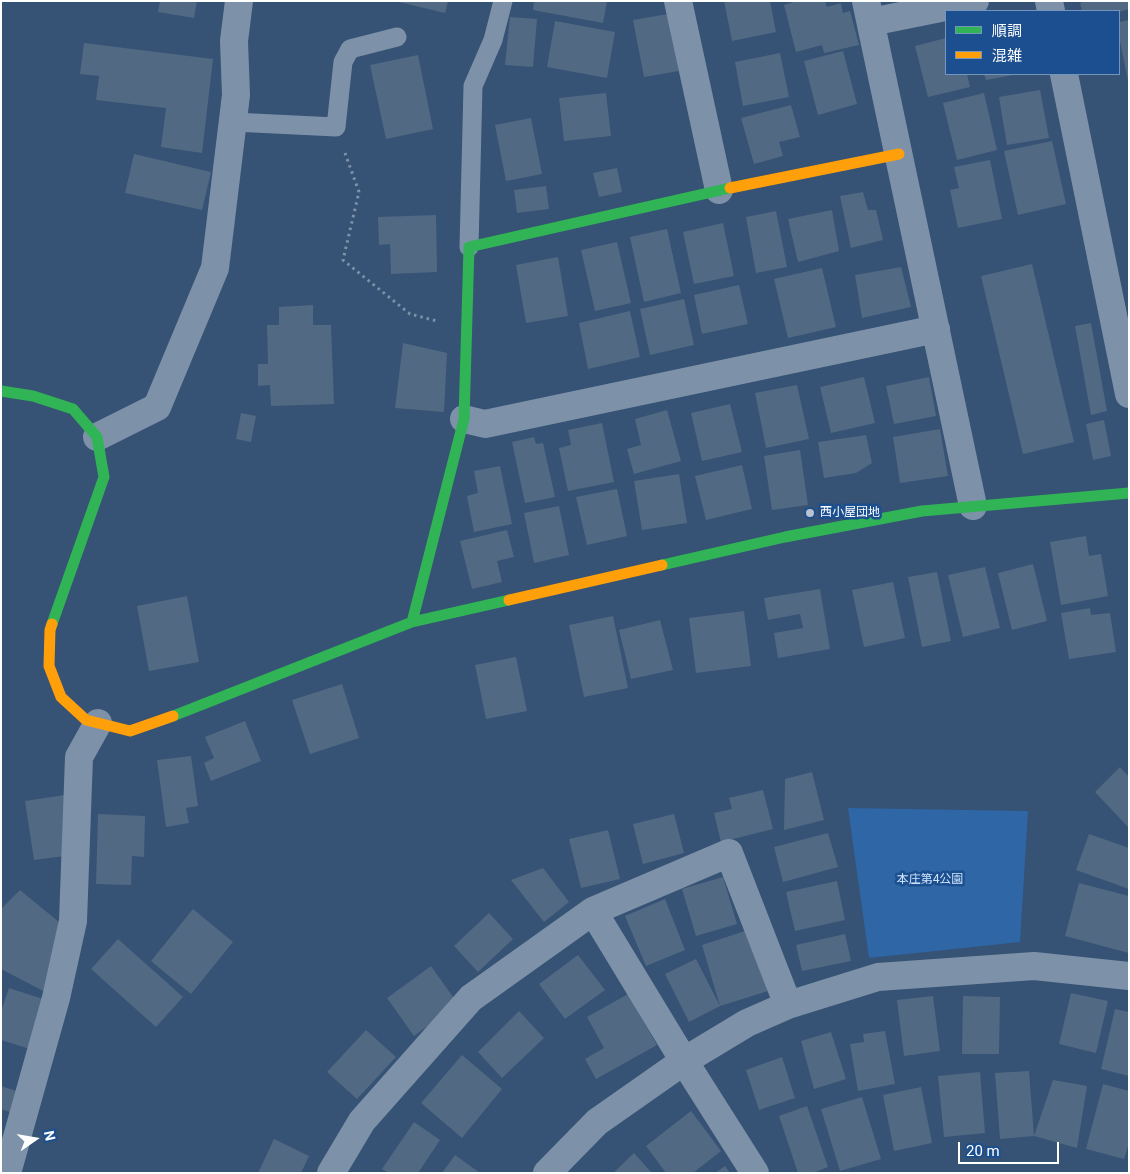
<!DOCTYPE html>
<meta charset="utf-8">
<style>
body{margin:0}
#map{position:relative;width:1130px;height:1174px;overflow:hidden;background:#365274;font-family:Roboto,"Noto Sans JP",sans-serif}
canvas{display:block}
.frame{position:absolute;inset:0;border:2px solid #fff;pointer-events:none}
.legend{position:absolute;left:945px;top:10px;width:175px;height:65px;box-sizing:border-box;background:#1b4f8f;border:1px solid #7695bc;margin:0;padding:6px 9px;list-style:none;font-size:15px;color:#fff}
.legend li{display:flex;align-items:center;gap:10px;height:25px}
.legend b{width:25px;border:1px solid #7695bc}
.north{position:absolute;left:10px;top:1114px;width:50px;height:50px;-webkit-text-stroke:4px #1b4f8f;paint-order:stroke;rotate:77deg;font-size:14px;font-weight:700;line-height:20px;text-align:center;color:#fff}
.north::after{content:'';display:block;margin:auto;width:18px;height:22px;background:#fff;clip-path:polygon(50% 0,100% 100%,50% 72%,0 100%)}
.scale{position:absolute;left:958px;top:1142px;width:101px;height:22px;box-sizing:border-box;border:2px solid #fff;border-top:0;padding-left:6px;font-size:15px;line-height:18px;white-space:nowrap;color:#fff;-webkit-text-stroke:4px #1b4f8f;paint-order:stroke}
</style>
<div id="map">
<canvas width="1130" height="1174"></canvas>
<div class="frame"></div>
<ul class="legend">
<li><b style="height:6px;background:#30b455"></b>順調</li>
<li><b style="height:6px;background:#ff9f0a"></b>混雑</li>
</ul>
<div class="north">N</div>
<div class="scale">20 m</div>
</div>
<script>
const ctx = document.querySelector('canvas').getContext('2d');
ctx.lineJoin = 'round';
function fillPath(path, color) { ctx.fillStyle = color; ctx.fill(path, 'evenodd'); }
function strokePath(path, color, width, dash) { ctx.strokeStyle = color; ctx.lineWidth = width; ctx.lineCap = dash ? 'butt' : 'round'; ctx.setLineDash(dash || []); ctx.stroke(path); }
function write(font, color, halo, rows, align = 'center') {
  ctx.font = font + ' Roboto,"Noto Sans JP",sans-serif'; ctx.lineWidth = 5; ctx.setLineDash([]); ctx.textBaseline = 'middle'; ctx.strokeStyle = halo; ctx.fillStyle = color; for (const [text, x, y, turn = 0] of rows) {
    ctx.save(); ctx.translate(x, y); ctx.rotate((+turn || 0) * Math.PI / 180); ctx.textAlign = isNaN(turn) ? turn : align; if (halo) ctx.strokeText(text, 0, 0); ctx.fillText(text, 0, 0); ctx.restore();
  }
}
const green = new Path2D(`
 M848,808L1028,811L1020,942L869,958Z`);
const building = new Path2D(`
 M160,1H197L194,18L158,12Z
 M395,1H448L445,13Z
 M534,1H607L603,23L533,10Z
 M724,1H770L776,32L732,41Z
 M797,1H825L827,7L841,3L843,13L850,11L859,45L824,53L822,45L796,52L784,5Z
 M1085,1H1129V9L1119,12L1082,11L1080,3Z
 M668,14L679,71L644,77L633,20Z
 M510,17L537,19L533,67L505,65Z
 M1129,20V81H1128L1119,36V22Z
 M555,21L615,32L607,78L547,67Z
 M946,38V74H967L970,87L928,97L915,46Z
 M84,43L213,59L202,153L161,147L166,108L96,100L99,76L80,74Z
 M843,51L857,104L818,115L804,61Z
 M780,53L789,97L743,106L735,62Z
 M418,55L433,129L386,139L370,65Z
 M984,74H1013V75L986,80Z
 M1040,90L1049,138L1007,145L999,97Z
 M606,93L611,136L564,141L559,98Z
 M984,93L997,150L957,160L943,103Z
 M791,105L800,137L779,142L783,156L754,164L741,118Z
 M531,118L542,174L506,181L495,125Z
 M1052,141L1066,204L1018,215L1004,151Z
 M134,154L211,172L202,210L125,193Z
 M990,160L1002,219L958,228L950,190L959,188L954,167Z
 M617,168L622,192L599,197L593,173Z
 M546,186L549,209L517,213L514,190Z
 M863,192L868,210H876L883,240L851,248L840,196Z
 M832,210L839,251L798,262L788,219Z
 M776,211L787,267L756,273L746,217Z
 M436,215L437,272L391,274L390,244L379,245L378,217Z
 M723,223L734,276L694,284L683,232Z
 M667,229L681,293L644,302L630,237Z
 M617,242L631,303L595,311L581,250Z
 M558,257L568,316L526,323L516,265Z
 M1032,264L1074,442L1023,454L981,276Z
 M901,267L911,307L862,318L855,275Z
 M822,268L836,327L788,338L774,279Z
 M739,285L748,324L702,334L694,295Z
 M684,299L694,345L650,355L640,309Z
 M313,305V325H331L334,404L271,406L270,385L258,386V364H268L267,325H279V307Z
 M630,311L640,357L588,369L579,323Z
 M1091,323L1107,411L1091,415L1075,326Z
 M403,343L447,353L444,412L395,408Z
 M864,377L875,423L831,433L820,387Z
 M929,377L936,416L894,424L886,386Z
 M797,385L809,439L766,448L755,393Z
 M730,404L742,452L702,461L691,413Z
 M667,410L681,461L634,474L627,449L641,445L635,419Z
 M241,413L256,416L251,442L236,439Z
 M1104,420L1111,456L1093,460L1086,424Z
 M602,423L614,482L568,491L559,448L571,445L568,430Z
 M940,429L948,476L900,483L893,437Z
 M866,435L872,463L856,473L824,478L818,442Z
 M534,437L536,444L543,443L555,497L525,503L512,442Z
 M800,450L808,505L772,510L764,456Z
 M742,465L752,509L706,520L695,476Z
 M500,466L512,524L474,532L467,496L478,493L474,471Z
 M679,474L687,523L642,530L634,481Z
 M617,489L627,536L587,545L576,497Z
 M559,506L569,555L534,563L524,513Z
 M507,530L514,557L497,561L502,582L472,589L460,541Z
 M1086,536L1089,556L1101,554L1108,596L1061,605L1050,542Z
 M1033,564L1047,621L1012,630L998,573Z
 M985,567L1000,628L963,637L948,575Z
 M937,572L951,641L922,647L908,577Z
 M893,582L905,638L864,647L852,590Z
 M820,589L830,649L778,658L774,633L803,628L800,614L768,620L764,598Z
 M187,596L199,662L149,671L137,606Z
 M1090,608L1091,615L1110,613L1116,652L1069,659L1061,613Z
 M744,611L751,666L696,673L689,618Z
 M613,616L628,688L584,697L569,625Z
 M660,620L673,670L631,679L619,630Z
 M516,657L527,711L486,719L475,665Z
 M342,684L359,738L310,754L292,700Z
 M245,721L261,761L211,781L204,763L214,758L205,737Z
 M191,756L198,806L186,808L189,823L166,827L157,760Z
 M1120,767L1129,777V828L1095,792Z
 M812,772L824,820L784,830L785,779Z
 M763,790L773,829L721,842L714,813L732,809L729,798Z
 M65,795L73,855L34,860L25,801Z
 M98,814L145,816L144,857L132,856L131,885L96,884Z
 M674,814L684,853L643,864L633,824Z
 M608,830L620,879L581,888L569,839Z
 M828,833L838,867L783,882L774,847Z
 M1089,834L1129,848V889L1076,870Z
 M543,868L569,902L544,922L511,880Z
 M723,877L737,924L696,936L682,889Z
 M837,881L845,920L795,931L786,892Z
 M1079,883L1129,896V953L1065,936Z
 M20,890L65,927L49,994L1,969V909Z
 M665,899L685,950L646,966L625,916Z
 M193,909L233,942L191,994L151,961Z
 M489,913L513,939L478,972L454,946Z
 M748,930L768,991L720,1006L689,1022L665,974L696,959L720,1006L702,945Z
 M845,934L851,961L802,971L796,945Z
 M118,939L183,997L156,1027L91,969Z
 M578,955L605,990L565,1019L539,984Z
 M431,966L458,1004L414,1036L387,998Z
 M9,988L46,1000L30,1049L1,1040V1011Z
 M1071,993L1108,1001L1096,1053L1059,1044Z
 M628,994L657,1045L596,1079L585,1059L604,1048L587,1017Z
 M933,996L940,1051L904,1056L897,1000Z
 M963,996L1000,997L999,1054H962Z
 M1115,1009L1129,1012V1076L1101,1069Z
 M519,1011L544,1038L502,1078L478,1052Z
 M366,1030L396,1057L357,1099L327,1072Z
 M885,1031L895,1084L858,1091L850,1044L864,1042L863,1034Z
 M831,1032L846,1079L814,1089L801,1041Z
 M462,1055L502,1089L462,1138L421,1103Z
 M782,1057L795,1098L759,1110L746,1070Z
 M1029,1071L1034,1136L1000,1139L995,1073Z
 M980,1072L985,1133L944,1137L938,1076Z
 M1053,1080L1087,1086L1077,1148L1034,1136Z
 M1103,1084L1129,1091V1143L1124,1159L1086,1149Z
 M1,1086L16,1091L10,1112L1,1109Z
 M921,1087L932,1143L894,1151L883,1095Z
 M862,1097L881,1159L840,1171L821,1109Z
 M807,1106L828,1167L813,1173H798L779,1116Z
 M691,1111L721,1151L693,1173H666L646,1146Z
 M414,1122L440,1140L418,1173H388L382,1169Z
 M274,1139L309,1156L301,1173H258Z
 M634,1153L652,1173H613Z
 M455,1155L480,1173H442Z
 M725,1166L730,1173H715Z`);
const path = new Path2D(`
 M345,153L359,192L343,260L410,314L437,321`);
const lane = new Path2D(`
 M233,122L336,127L343,62L350,49L397,37
 M469,247L473,86L493,40L503,1`);
const street = new Path2D(`
 M678,1L719,190
 M866,1L973,506
 M1049,1L1051,11
 M871,22L975,1
 M1064,74L1129,394
 M464,419L485,424L936,329
 M97,437L157,407L215,268L236,95L234,41L239,1
 M593,911L684,1061L755,1173
 M7,1173L56,998L73,921L79,757L98,723
 M331,1173L362,1121L471,998L593,911L729,853L788,1005
 M547,1173L597,1122L684,1061L747,1023L788,1005L878,977L1034,966L1129,976`);
const fast = new Path2D(`
 M1,391L33,396L73,409L97,437L104,477L52,624
 M662,565L785,537L922,511L1129,493
 M412,622L464,419L469,247L730,188
 M173,716L412,622L509,600`);
const slow = new Path2D(`
 M730,188L899,154
 M509,600L662,565
 M52,624L50,630L49,666L61,697L86,720L130,731L173,716`);
const markers = [
 [810,513,5,"#b9c2ce"]
];
const poiNames = [
 ["西小屋団地",820,513]
];
const parkNames = [
 ["本庄第4公園",930,880]
];
fillPath(green, '#2f66a5');
fillPath(building, '#526984');
strokePath(path, '#7d92a8', 3, [2.5, 4]);
strokePath(lane, '#7d92a8', 19);
strokePath(street, '#7d92a8', 28);
strokePath(fast, '#30b455', 11);
strokePath(slow, '#ff9f0a', 11);
for (const [x, y, r, color] of markers) { const dot = new Path2D(); dot.arc(x, y, r, 0, 2 * Math.PI); ctx.fillStyle = color; ctx.fill(dot); strokePath(dot, '#1b4f8f', 2); }
write('12px', '#fff', '#1b4f8f', poiNames, 'left');
write('12px', '#cfe3fa', '#1b4f8f', parkNames);
</script>
